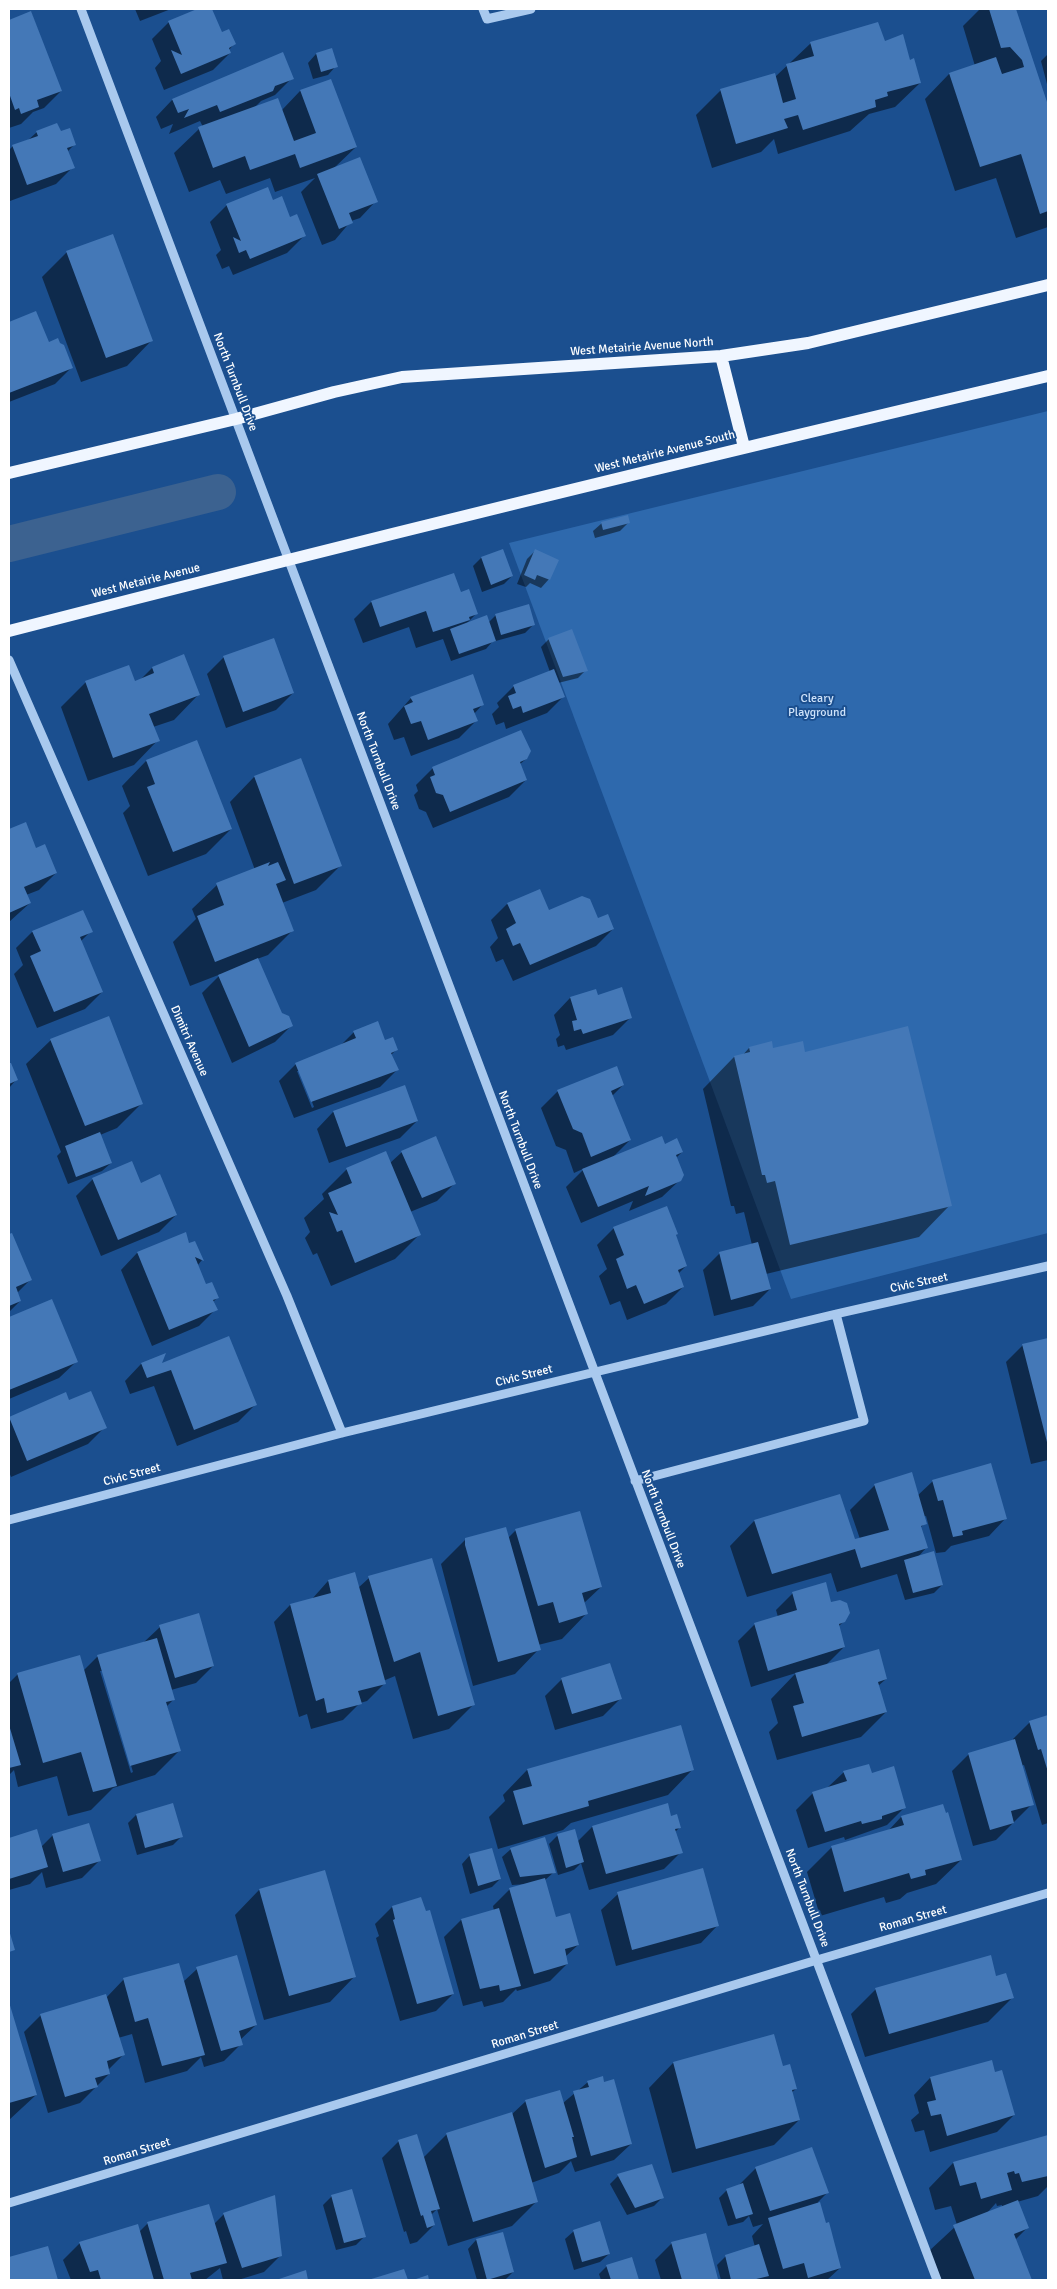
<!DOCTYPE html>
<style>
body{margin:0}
#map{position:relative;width:1057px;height:2289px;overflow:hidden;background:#1b4f8f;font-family:Signika,sans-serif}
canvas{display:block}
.frame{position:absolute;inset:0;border:10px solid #fff;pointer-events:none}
</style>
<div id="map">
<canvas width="1057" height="2289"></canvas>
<div class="frame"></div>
</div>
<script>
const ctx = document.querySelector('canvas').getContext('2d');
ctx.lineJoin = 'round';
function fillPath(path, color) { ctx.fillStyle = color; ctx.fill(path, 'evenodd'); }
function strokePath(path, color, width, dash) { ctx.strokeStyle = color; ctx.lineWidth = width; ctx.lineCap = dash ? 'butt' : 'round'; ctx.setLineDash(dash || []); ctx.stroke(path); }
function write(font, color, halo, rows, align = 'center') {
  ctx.font = font + ' Signika,sans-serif'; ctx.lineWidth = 4; ctx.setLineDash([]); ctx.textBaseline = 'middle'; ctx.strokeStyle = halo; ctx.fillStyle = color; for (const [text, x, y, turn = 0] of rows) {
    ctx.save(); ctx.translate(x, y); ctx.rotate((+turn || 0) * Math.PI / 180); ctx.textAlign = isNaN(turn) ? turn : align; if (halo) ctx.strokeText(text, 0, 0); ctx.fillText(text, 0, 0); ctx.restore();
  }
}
const green = new Path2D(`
 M1048,411V1233L791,1299L509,543Z`);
const shadow = new Path2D(`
 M135,9H171L140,21Z
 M200,9H211L222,34L234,44L229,50L230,53L213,70L164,90L155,68L161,61L152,39L169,22Z
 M980,9H1015L1048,109V227L1016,238L996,178L955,191L925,99L949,74L975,66L963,26Z
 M31,12L61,91L44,108L33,112L21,124L9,128V21Z
 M811,43L909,61L920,83L895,107L869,114L850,131L778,154L774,139L761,152L712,168L696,115L721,90L775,77Z
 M316,54L336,66L328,75L313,79L308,63Z
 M1048,54V88L1041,61Z
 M292,78L275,95L261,101L254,108L282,110L300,91L330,80L356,147L334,168L376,201L360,218L351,221L335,240L322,245L301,192L315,178L275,192L270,178L226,194L220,180L189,192L174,153L199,129L203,127L200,121L169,134L173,124L161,129L156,117L172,100Z
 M37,132L60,133L75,144L67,152L73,167L56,184L10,201L9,150L13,146L27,141Z
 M272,201L304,236L287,253L233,275L229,266L222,269L216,255L221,250L210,222L227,205Z
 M67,252L151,341L127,366L81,382L42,277Z
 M35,313L48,344L72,367L55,384L9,402V324Z
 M602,523H628L620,531L595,538L593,531Z
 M502,550L512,576L504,584L482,592L473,566L481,558Z
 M535,551L549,579L541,588L530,583L526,587L517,584L527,559Z
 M454,574L460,594L476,614L465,625L488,623L496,615L534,624L525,633L492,642L486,649L451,661L443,639L416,648L409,627L363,643L354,619L371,602Z
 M549,639L586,670L578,678L558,683L563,697L547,713L506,729L504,722L496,725L492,714L499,707L497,703L514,686L550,672L541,647Z
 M224,657L293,693L276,710L226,728L207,674Z
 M152,668L198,695L174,720L153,727L158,740L134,765L88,781L61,707L86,682L134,683L140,680Z
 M411,698L483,704L474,714L476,721L459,738L411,756L404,737L394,740L388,724Z
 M526,759L519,765L526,780L509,797L433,828L426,812L419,809L414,795L418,791L416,785L433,768Z
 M301,760L340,866L316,890L282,903L293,930L268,955L257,959L281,1014L292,1025L275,1042L232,1063L202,993L221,974L190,986L173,942L196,919L192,909L217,885L255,870L230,802L254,777Z
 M146,761L231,829L206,854L148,876L123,813L130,806L122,786Z
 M25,824L36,850L56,873L39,890L26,895L30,903L9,922V831Z
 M507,904L597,920L613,929L596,946L513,981L503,959L496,962L490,947L498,938L491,920Z
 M91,931L81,941L102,992L85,1009L37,1028L14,974L23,965L16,948L32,932Z
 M597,997L630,1018L613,1035L566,1050L564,1045L558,1047L556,1039L560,1035L554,1015L570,998Z
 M354,1032L396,1050L391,1055L397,1070L380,1087L294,1118L279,1081L296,1064L340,1046ZM297,1071H300L314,1107L312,1108Z
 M51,1040L142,1103L117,1128L100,1135L111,1163L102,1171L68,1184L57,1156L61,1152L26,1064Z
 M749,1048L805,1053L950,1205L919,1237L766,1274L770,1289L753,1306L714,1316L703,1270L719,1254L752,1245L744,1212L736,1214L734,1206H731L703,1089L734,1057L742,1056Z
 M10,1064L16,1080L9,1088V1065Z
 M623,1085L612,1096L630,1140L612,1158L665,1145L682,1152L676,1158L680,1180L662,1197L629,1211L633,1201L581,1223L566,1187L585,1168L574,1173L566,1150L556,1146L541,1108L558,1091Z
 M404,1086L417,1121L400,1138L329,1163L317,1129L333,1112Z
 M402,1152L454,1184L437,1201L410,1212L419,1235L395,1259L331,1286L317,1253L313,1255L305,1238L310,1232L304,1218L324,1199L322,1194L347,1169L390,1163Z
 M93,1179L140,1184L176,1215L159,1232L101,1256L76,1196Z
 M614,1228L677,1234L675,1237L686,1266L678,1274L683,1287L666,1304L627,1320L620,1301L610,1305L599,1276L607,1269L597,1245Z
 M185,1234L189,1244L194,1242L202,1260L197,1266L205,1285L218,1297L213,1302L216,1309L199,1326L152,1346L121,1270L137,1253Z
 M12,1235L31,1279L17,1293L20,1301L9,1312V1236Z
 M52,1300L76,1362L59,1378L9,1399V1318Z
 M1048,1339V1460L1031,1464L1006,1362L1023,1345Z
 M141,1364L160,1365L255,1405L238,1422L177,1446L154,1386L130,1394L125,1381Z
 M69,1402L105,1427L88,1444L11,1477L9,1472V1419Z
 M933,1481L1005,1519L989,1536L951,1546L945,1552L936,1553L926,1516L923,1517L925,1523L920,1528L927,1547L917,1558L942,1585L934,1593L905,1600L897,1574L837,1592L831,1573L747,1597L730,1546L754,1521L840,1496L854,1541L860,1539L850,1510L875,1485L917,1496Z
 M516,1530L601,1587L583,1604L586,1614L562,1639L538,1645L539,1649L515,1674L473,1686L441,1564L466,1539L508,1538Z
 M369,1578L474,1704L449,1729L413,1739L395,1676L383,1681L384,1684L367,1701L360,1703L343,1720L311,1729L307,1714L299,1717L274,1622L290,1605L312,1599L328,1581L358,1588Z
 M793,1593L831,1604L844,1621L838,1627L844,1647L825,1666L886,1679L878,1686L886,1712L861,1737L777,1760L769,1732L778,1723L771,1699L796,1673L751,1687L738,1641L755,1624L778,1617L776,1610Z
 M160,1627L213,1666L196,1683L171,1690L174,1699L167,1706L180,1750L155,1775L113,1788L91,1810L68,1816L57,1776L18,1787L14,1770L9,1775V1683L18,1674L83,1671L97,1657L143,1643ZM100,1671H103L133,1772L131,1773Z
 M562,1679L620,1699L603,1716L555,1730L545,1696Z
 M1048,1716V1823L1042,1825L1024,1765L1021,1766L1032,1804L996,1840L973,1846L952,1771L969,1754L1014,1741L1013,1739L1030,1722Z
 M527,1770H692L668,1795L571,1823L563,1830L498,1849L489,1817L505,1801L503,1795Z
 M844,1772L871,1775L904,1808L887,1825L845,1840L844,1837L808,1848L796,1810L813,1793L827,1788Z
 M667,1805L670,1817L680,1827L675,1832L681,1852L664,1869L589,1890L581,1863L574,1870L558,1875L549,1844L557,1836L574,1831L577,1842L592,1827Z
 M136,1815L181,1837L173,1845L137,1855L128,1823Z
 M901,1817L961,1860L936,1884L907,1893L900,1899L886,1903L884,1897L820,1916L807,1872L832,1847L888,1831Z
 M36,1831L41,1847L53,1835L99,1861L82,1878L46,1888L42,1872L30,1884L9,1890V1839Z
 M511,1849L554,1872L544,1881L555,1919L578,1945L565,1957L567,1964L550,1981L517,1991L516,1989L503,2002L484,2007L482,2001L463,2006L444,1937L461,1920L494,1911L493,1906L510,1889L528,1884L512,1885L502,1857Z
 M470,1855L500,1879L492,1887L470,1894L462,1864Z
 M324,1872L354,1977L330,2002L264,2020L235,1915L259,1890Z
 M618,1894L717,1926L701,1943L616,1966L601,1910Z
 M392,1907L453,1994L436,2011L400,2021L376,1938L379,1936L375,1924Z
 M197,1969L256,2025L240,2040L241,2044L224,2061L204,2067L201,2057L187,2071L145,2083L132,2034L118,2038L123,2055L108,2070L109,2074L80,2103L48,2113L24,2032L41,2015L106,1998L124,1979L183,1982Z
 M995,1977L1013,1997L988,2022L865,2057L851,2014L876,1989Z
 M9,2004L36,2095L9,2120Z
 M773,2036L782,2067L796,2089L791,2093L799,2120L774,2145L672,2173L649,2088L673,2063Z
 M994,2074L1014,2115L997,2132L930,2152L924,2130L915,2132L911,2120L919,2113L914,2095L930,2078Z
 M588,2082L631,2144L614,2160L575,2172L571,2161L559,2173L531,2183L536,2202L512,2226L448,2246L437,2209L431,2215L434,2225L417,2242L410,2244L406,2231L404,2232L382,2158L399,2141L423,2158L447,2134L511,2115L526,2101L563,2103Z
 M1048,2136V2186L1038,2196L1017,2202L1027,2228L1015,2240L1031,2280H941L929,2251L957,2225L951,2206L935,2210L929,2188L953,2163ZM996,2203L997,2206L1002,2205V2207L986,2214Z
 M651,2166L662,2198L654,2206L627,2215L610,2184L618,2176Z
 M756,2168L827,2193L818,2202L840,2268L827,2280H765V2279L763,2280H721L717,2265L725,2257L755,2247L752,2236L763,2224L753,2227L749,2216L743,2222L728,2226L719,2198L727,2190L739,2185Z
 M332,2196L364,2237L356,2245L336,2250L323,2205Z
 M224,2214L281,2255L264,2272L238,2280H223L220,2268L205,2280H71L63,2260L80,2243L139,2232L148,2223L214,2224Z
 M574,2231L609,2254L600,2262L574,2270L565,2239Z
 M502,2233L513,2272L505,2280H477L468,2249L476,2240Z
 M672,2243L717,2278L715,2280H661L655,2260Z
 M47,2247L56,2280H9V2259Z
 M631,2258L638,2280H601L599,2274L607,2266Z`);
const canal = new Path2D(`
 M9,544L218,492`);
const building = new Path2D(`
 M197,9H212L222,32L229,29L236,44L229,48L231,53L181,74L171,50L182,55L168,21Z
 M989,9H1016L1048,105V211L1040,214L1021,154L980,167L949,73L996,57L1002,74L1024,67L1022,60L1010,47L1001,48Z
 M31,11L62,91L37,100L39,107L21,114L19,108L15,110L9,93V20Z
 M878,22L885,41L903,34L910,60L914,58L921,83L887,92L888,96L875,100L876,107L803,130L798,115L784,119L788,128L736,144L720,89L775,73L783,103L796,99L786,64L814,56L810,42Z
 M332,48L338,67L321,72L316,53Z
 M283,52L294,79L275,86L273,91L220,112L217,105L184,118L189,109L178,113L172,99Z
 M331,79L357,147L300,168L295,154L250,170L245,156L213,168L198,127L278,98L294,141L316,133L300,90Z
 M57,123L61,131L70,128L76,145L67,148L75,168L27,185L12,145L38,136L36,131Z
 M360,157L378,202L349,213L353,223L339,229L317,174Z
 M268,187L273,200L282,196L290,217L297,214L306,236L250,259L246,250L239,253L233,237L241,241L226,204Z
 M113,234L153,341L106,358L66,251Z
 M36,311L49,342L58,338L60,343L64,345L73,368L9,393V322Z
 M628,515L630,523L603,530L601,522Z
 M503,549L513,576L491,585L481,557Z
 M535,549L559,560L550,580L537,575L535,580L524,575Z
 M454,573L461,592L469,589L478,614L469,617L470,620L433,632L426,611L380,627L371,601Z
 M529,604L535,625L501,635L495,614Z
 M487,615L496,641L459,654L450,629Z
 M572,629L588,671L563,677L548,638Z
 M274,638L294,693L243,712L223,656Z
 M184,654L200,695L149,714L160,741L113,758L85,681L129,665L135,681L154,673L152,667Z
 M554,669L565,697L523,713L521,706L513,709L508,696L516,693L513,685Z
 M473,674L484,705L473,709L478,721L428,740L421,721L411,724L404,706L413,702L410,697Z
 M521,730L531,751L527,759L520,762L527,780L450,812L443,795L436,793L430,777L435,775L432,767Z
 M197,740L232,829L173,852L147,787L155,784L146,760Z
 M301,758L342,866L294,884L254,776Z
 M26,822L36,848L45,844L57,873L24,887L31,903L9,913V829Z
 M270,862L268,866L278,862L286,880L276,884L294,931L215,962L197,916L224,905L216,883Z
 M540,889L549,910L582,896L590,899L598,918L608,914L614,929L530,965L520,943L513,946L506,929L516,923L507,903Z
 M83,910L93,932L80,937L103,992L54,1012L30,956L41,951L32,931Z
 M258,958L282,1013L289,1016L293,1026L249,1047L218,975Z
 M622,987L632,1018L583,1034L581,1029L574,1031L572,1021L577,1020L570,997L596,989L598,995Z
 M109,1016L143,1104L85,1126L50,1039Z
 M378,1021L385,1040L393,1037L398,1050L391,1053L399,1070L311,1102L295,1063L356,1038L353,1031Z
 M908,1026L952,1206L790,1245L775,1181L767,1183L765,1175H762L734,1056L750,1052L749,1047L772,1041L773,1048L803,1041L805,1052Z
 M9,1063H11L18,1080L9,1084Z
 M617,1066L624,1085L611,1091L631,1140L591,1157L582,1133L573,1129L557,1090Z
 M405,1085L418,1121L346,1147L333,1111Z
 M100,1132L112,1163L76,1177L65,1146Z
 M436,1136L456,1184L422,1198L401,1151Z
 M662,1136L665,1144L677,1138L683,1152L676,1155L684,1175L681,1181L645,1196L649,1186L598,1207L582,1169Z
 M386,1151L421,1235L355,1263L342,1230L337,1232L329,1212L338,1215L328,1193L352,1183L346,1168Z
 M132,1161L141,1183L160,1174L177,1215L118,1240L92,1178Z
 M667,1206L678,1234L676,1235L687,1266L678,1270L684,1287L644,1304L636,1285L627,1289L616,1259L624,1255L613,1227Z
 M186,1232L189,1243L195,1241L204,1261L195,1257L206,1284L212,1282L219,1298L213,1300L218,1310L169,1330L137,1252Z
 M12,1233L32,1280L16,1287L21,1301L9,1306V1234Z
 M758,1242L771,1289L731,1300L719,1252Z
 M52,1299L78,1362L9,1390V1317Z
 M229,1336L257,1405L194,1430L171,1370L147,1378L141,1363L166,1353L162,1363Z
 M1048,1338V1446L1022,1344Z
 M91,1391L107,1428L27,1461L9,1417L66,1392L69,1400Z
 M991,1463L1007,1519L962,1531L963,1535L953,1537L943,1500L938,1501L932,1480Z
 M912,1472L927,1524L921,1526L928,1548L861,1568L855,1549L772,1574L754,1520L840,1494L855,1539L889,1530L874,1484Z
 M580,1511L602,1587L582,1593L588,1614L559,1623L553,1602L538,1606L515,1529Z
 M506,1527L541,1650L498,1662L465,1545V1538Z
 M934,1551L943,1585L913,1593L904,1560Z
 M432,1558L475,1705L438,1716L420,1652L394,1662L368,1576Z
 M355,1572L386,1684L358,1691L362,1704L327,1713L324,1698L316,1701L290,1604L331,1593L328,1580Z
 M826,1582L831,1602L840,1600L847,1603L850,1613L845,1622L839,1624L845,1647L768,1671L754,1623L797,1610L792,1592Z
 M199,1613L214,1666L175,1678L159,1625Z
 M157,1638L175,1700L166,1702L181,1751L130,1766L97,1655Z
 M879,1649L887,1679L878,1682L887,1712L802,1737L793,1706L804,1703L795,1673Z
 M80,1655L117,1786L93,1792L81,1752L43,1763L17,1673Z
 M610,1663L622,1699L572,1714L561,1678Z
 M1048,1715V1772L1041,1749L1038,1750L1029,1721Z
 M9,1725L21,1765L9,1768Z
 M681,1725L694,1770L588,1801L589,1806L523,1825L513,1791L532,1786L527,1769Z
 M1015,1739L1034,1805L1011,1811L1014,1823L990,1830L968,1753Z
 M869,1764L872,1773L894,1766L906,1808L882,1816V1819L862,1824L861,1821L825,1832L812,1792L847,1781L843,1771Z
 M173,1803L183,1837L145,1848L136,1814Z
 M668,1803L671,1816L677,1814L681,1828L675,1829L683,1853L606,1874L592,1826Z
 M943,1804L946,1813L948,1812L962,1860L925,1870L926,1875L911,1879L909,1873L844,1892L831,1846L904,1825L901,1816Z
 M89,1823L101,1861L63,1872L52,1834Z
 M37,1829L48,1867L9,1879V1838Z
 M575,1829L584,1862L566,1868L557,1834Z
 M545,1837L556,1873L520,1877L510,1848Z
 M492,1848L501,1879L478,1886L469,1854Z
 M703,1868L719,1926L632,1950L617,1892Z
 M325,1870L356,1977L289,1996L259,1889Z
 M545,1878L556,1917L570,1913L579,1945L565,1949L568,1964L534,1974L509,1888Z
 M421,1897L426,1911L430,1910L454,1994L417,2004L393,1920L395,1919L392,1906Z
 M499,1908L521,1986L500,1991L499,1985L480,1989L461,1919Z
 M9,1930L15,1950L9,1952Z
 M237,1955L257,2025L239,2031L243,2045L221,2051L196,1967Z
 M991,1955L996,1976L1006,1973L1014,1998L889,2034L875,1988Z
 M179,1963L205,2055L162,2066L148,2018L135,2022L123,1978Z
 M106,1994L125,2055L107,2061L110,2074L95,2078L98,2087L65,2097L40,2014Z
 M9,2002L37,2095L9,2103Z
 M774,2034L783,2066L790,2064L797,2089L792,2090L800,2120L696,2149L673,2062Z
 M992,2060L995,2072L1002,2070L1015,2115L947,2136L941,2114L931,2116L927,2102L936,2100L930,2077Z
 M603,2076L604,2082L614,2079L632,2144L591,2156L573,2091L589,2087L587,2081Z
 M560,2090L574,2137H572L577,2157L545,2168L525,2100Z
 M512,2112L538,2202L473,2222L446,2133Z
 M417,2134L440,2209L431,2211L435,2225L427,2228L423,2215L421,2216L398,2140Z
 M1048,2135V2176L1022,2182L1019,2173L1015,2174L1014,2171L1007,2173L1012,2190L981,2199L976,2182L960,2186L953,2162Z
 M812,2147L829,2193L770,2211L755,2167Z
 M652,2164L664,2198L635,2208L617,2174Z
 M743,2183L753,2214L736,2219L726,2189Z
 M352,2189L366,2237L344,2243L331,2195Z
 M275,2195L282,2256L242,2268L223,2213Z
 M1018,2200L1029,2228L1014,2234L1032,2280H975L953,2225Z
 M820,2202L826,2223L829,2222L841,2268L808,2278L804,2263L783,2269L768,2218Z
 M209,2204L227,2263L190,2273L192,2280H164L147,2222Z
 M600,2221L610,2254L582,2262L573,2230Z
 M138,2224L154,2280H101L98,2270L90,2272L79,2242Z
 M503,2232L514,2272L487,2280L476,2239Z
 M706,2233L718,2279L682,2280L671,2242Z
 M759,2244L769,2276L752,2280H731L725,2255Z
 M48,2246L58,2280H10L9,2257Z
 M632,2257L639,2280H611L606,2265Z
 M404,2269L408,2280H368Z
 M306,2270L308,2280H276Z
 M428,2275L429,2280H413Z`);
const minor = new Path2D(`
 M81,9L937,2280
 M483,9L487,19L531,9
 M9,660L287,1296L342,1433
 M635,1481L864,1421L836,1314
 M9,1520L342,1433L836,1314L1048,1266
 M9,2203L817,1960L1048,1893`);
const major = new Path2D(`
 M721,356L744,447
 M9,473L236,419L334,392L402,377L721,356L808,343L1048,285
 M9,631C354,542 701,457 1048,376`);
const streetNames = [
 ["West Metairie Avenue North",642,347,-4],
 ["North Turnbull Drive",235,382,69],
 ["West Metairie Avenue South",665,452,-14],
 ["West Metairie Avenue",146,581,-14],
 ["North Turnbull Drive",378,761,69],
 ["Dimitri Avenue",189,1041,66],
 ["North Turnbull Drive",520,1140,69],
 ["Civic Street",919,1283,-12],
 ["Civic Street",524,1376,-14],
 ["Civic Street",132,1475,-15],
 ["North Turnbull Drive",663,1519,69],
 ["North Turnbull Drive",807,1898,69],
 ["Roman Street",913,1919,-16],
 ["Roman Street",525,2035,-17],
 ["Roman Street",137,2152,-17]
];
const parkNames = [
 ["Cleary",817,699],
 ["Playground",817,713]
];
fillPath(green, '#2e69ad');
fillPath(shadow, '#0007');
strokePath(canal, '#3c6290', 36);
fillPath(building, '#4478b7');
strokePath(minor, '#a9c9ee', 9);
strokePath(major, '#f0f6ff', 12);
write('12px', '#fff', '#1b4f8f', streetNames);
write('12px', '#cfe3fa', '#1b4f8f', parkNames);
</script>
